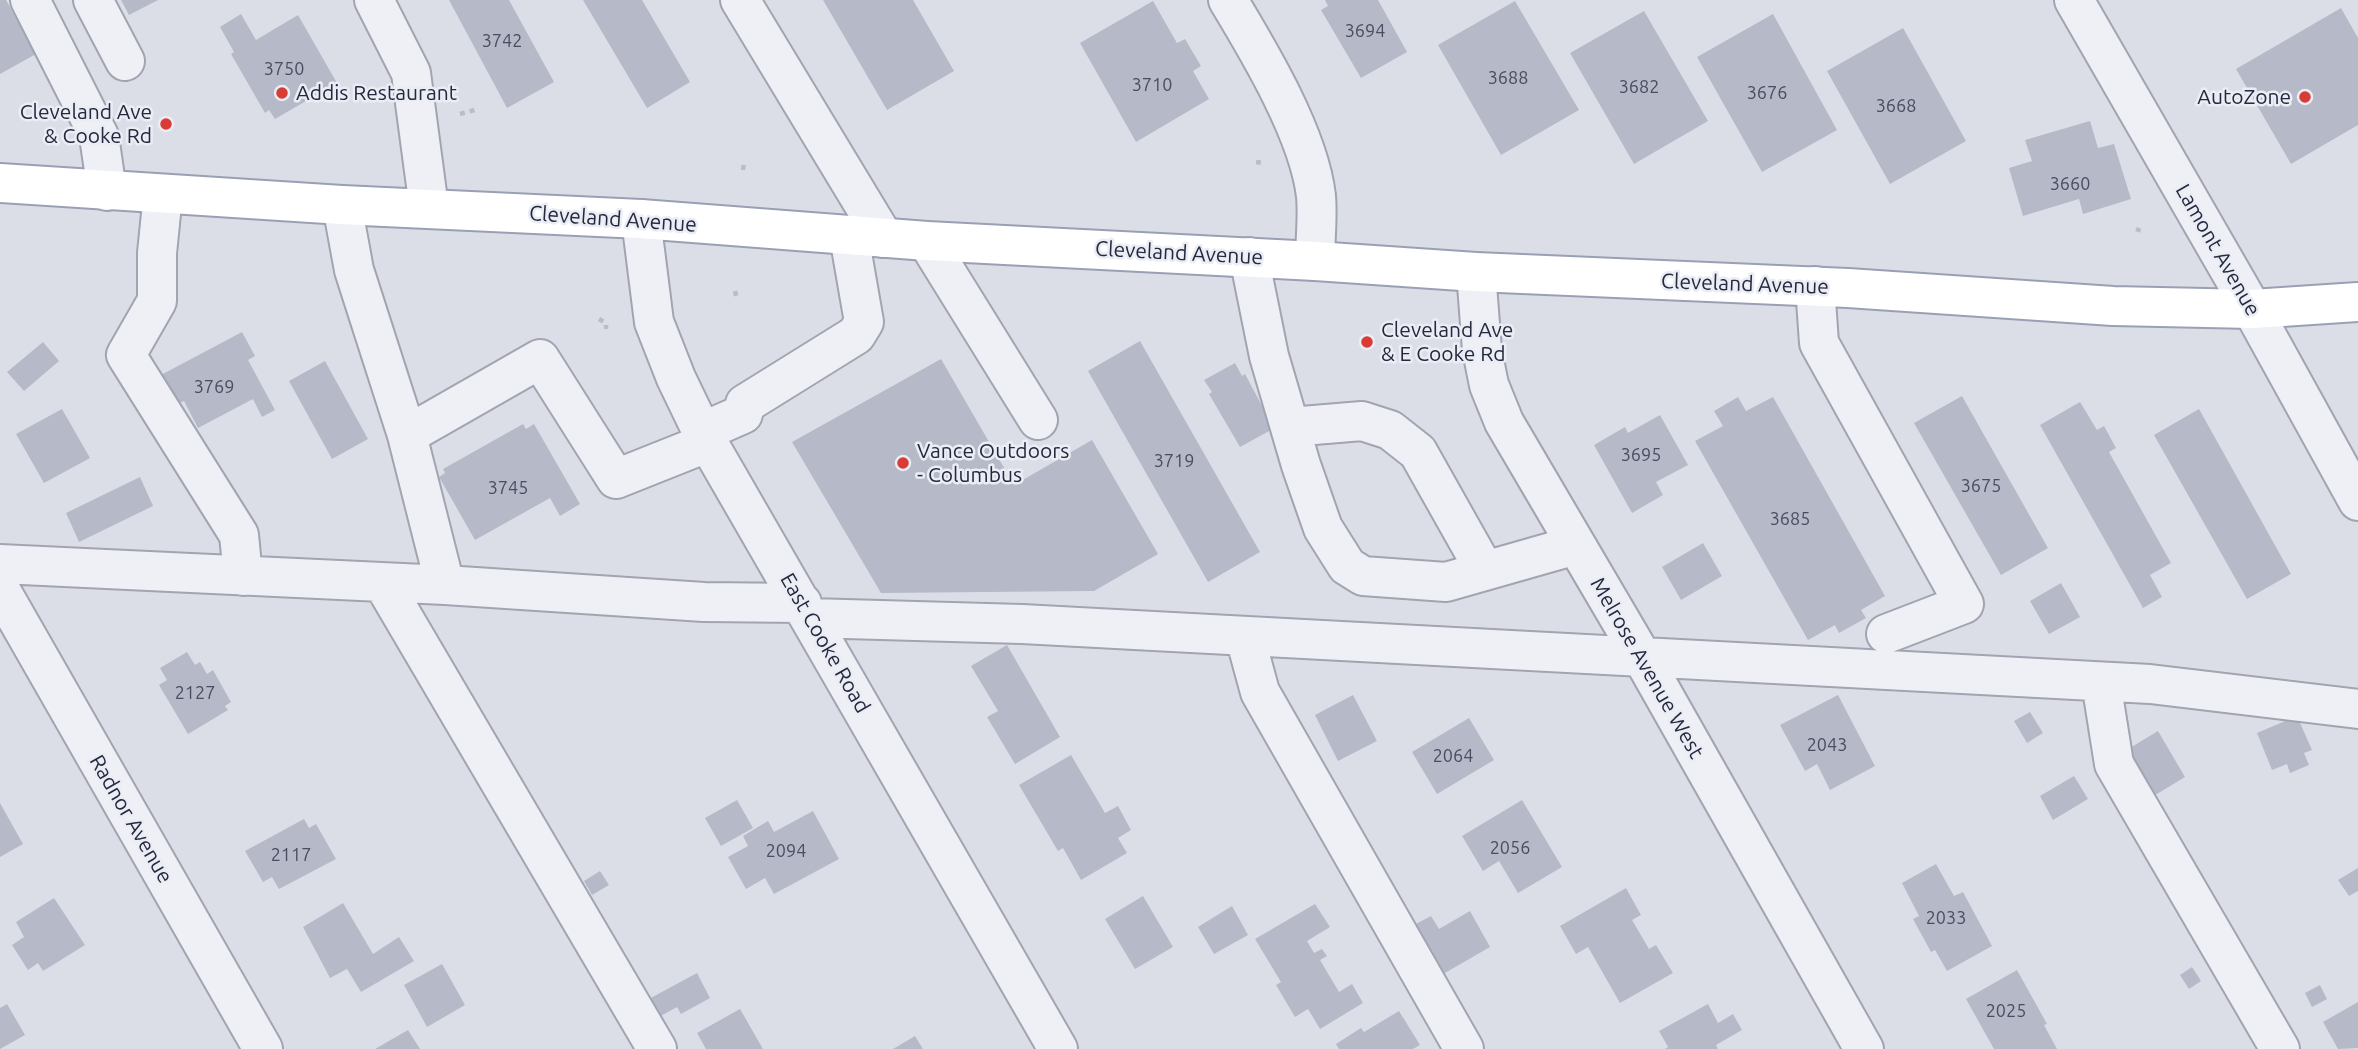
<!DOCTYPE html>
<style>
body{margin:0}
canvas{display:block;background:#dcdee7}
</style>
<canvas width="2358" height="1049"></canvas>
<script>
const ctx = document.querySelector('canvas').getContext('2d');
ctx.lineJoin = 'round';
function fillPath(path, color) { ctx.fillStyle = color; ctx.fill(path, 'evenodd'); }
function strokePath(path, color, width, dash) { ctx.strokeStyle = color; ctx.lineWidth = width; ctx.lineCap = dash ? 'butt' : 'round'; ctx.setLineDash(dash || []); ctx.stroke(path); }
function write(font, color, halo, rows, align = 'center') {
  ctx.font = font + ' Ubuntu,sans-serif'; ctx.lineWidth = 5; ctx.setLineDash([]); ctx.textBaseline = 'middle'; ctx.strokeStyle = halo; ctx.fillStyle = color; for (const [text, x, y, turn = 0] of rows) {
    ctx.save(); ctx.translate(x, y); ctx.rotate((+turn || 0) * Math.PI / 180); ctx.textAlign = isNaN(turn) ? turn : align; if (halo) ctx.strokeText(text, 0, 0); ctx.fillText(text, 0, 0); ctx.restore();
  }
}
const building = new Path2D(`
 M0,0H6L36,54L0,74Z
 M121,0H158L129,15Z
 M449,0H509L554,82L507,108Z
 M583,0H642L690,82L647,108Z
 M823,0H913L954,71L887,110Z
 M1325,0H1378L1407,52L1361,78L1321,10L1328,6Z
 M1153,1L1177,43L1185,39L1201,66L1193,71L1209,99L1136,142L1080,43Z
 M1515,1L1579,110L1501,155L1438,45Z
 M2341,8L2358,38V125L2291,164L2236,69Z
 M1644,11L1708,121L1634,164L1570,53Z
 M241,14L256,40L298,15L337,83L275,119L269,110L265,113L231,54L234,52L220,27Z
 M1773,14L1837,130L1762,172L1697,57Z
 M1903,28L1966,141L1890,184L1827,71Z
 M2090,121L2098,148L2114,144L2131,199L2083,214L2079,199L2023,216L2009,168L2032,161L2025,140Z
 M242,332L255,356L248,360L275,410L262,417L253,399L198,428L184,401L175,405L159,376Z
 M1140,341L1260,552L1208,582L1088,371Z
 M43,342L59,361L24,391L7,372Z
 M941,359L1014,485L1092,440L1158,554L1094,591L881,593L792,442Z
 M325,361L368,439L332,459L289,381Z
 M1235,363L1242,376L1245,374L1268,417L1266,419L1271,430L1240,447L1209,394L1212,392L1204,380Z
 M1962,396L2048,548L2001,575L1914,423Z
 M1738,397L1746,411L1773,397L1885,596L1861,610L1866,618L1839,633L1835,625L1808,640L1695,441L1723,426L1714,411Z
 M2080,402L2097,430L2104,426L2116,448L2109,452L2171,563L2150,575L2162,597L2143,608L2040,425Z
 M62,409L90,458L44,483L16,434Z
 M2199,409L2291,574L2247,599L2154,435Z
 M1660,415L1688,465L1656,482L1663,495L1632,513L1594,445L1625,427L1628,433Z
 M523,424L526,429L534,424L580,504L560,516L550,498L475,540L439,477L445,473L443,469Z
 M140,477L153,506L79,542L66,513Z
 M1703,543L1722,576L1681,600L1662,567Z
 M2061,583L2080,617L2049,634L2030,601Z
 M1007,645L1060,737L1015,764L987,717L998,711L971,666Z
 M187,652L195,665L200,662L207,674L213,670L231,702L225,706L228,710L188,734L159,685L167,680L160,668Z
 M1353,695L1377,741L1338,761L1315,715Z
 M1838,695L1875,766L1830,790L1817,764L1805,771L1780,725Z
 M2030,712L2043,733L2027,743L2014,721Z
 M2297,716L2312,750L2304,753L2309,765L2290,773L2287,764L2272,770L2257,733Z
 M1469,718L1494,760L1437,794L1412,752Z
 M2158,731L2185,777L2147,800L2120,754Z
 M1071,755L1105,813L1118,806L1131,830L1118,838L1127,853L1081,880L1063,848L1058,851L1019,785Z
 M2074,776L2088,799L2053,820L2040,796Z
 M737,800L753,828L721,846L705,818Z
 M1522,800L1562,867L1518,893L1499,861L1483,871L1462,836Z
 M0,803L23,844L0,857Z
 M813,811L839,859L774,894L765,878L746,889L728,857L748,846L743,836L768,821L774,832Z
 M304,819L309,828L316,824L336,859L279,889L272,877L263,882L245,851Z
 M1936,864L1954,896L1963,892L1992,946L1947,971L1935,950L1931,952L1913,919L1919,916L1902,883Z
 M2358,868V891L2349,896L2338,880Z
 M600,871L609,885L592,895L584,881Z
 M1626,888L1641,915L1632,920L1649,949L1656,945L1673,973L1620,1003L1588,947L1576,954L1560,926Z
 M1143,896L1173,947L1135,969L1105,919Z
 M54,898L85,945L43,971L38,963L28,970L12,945L24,937L16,922Z
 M343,903L373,954L399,937L414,961L361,992L347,969L330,978L303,927Z
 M1315,904L1330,927L1307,941L1314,953L1322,949L1327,956L1320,960L1339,992L1352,984L1363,1003L1320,1029L1308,1009L1295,1017L1276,985L1281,982L1255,939Z
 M1232,906L1248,935L1214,954L1198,927Z
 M1470,911L1490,947L1438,977L1412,926L1431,916L1439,929Z
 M442,964L465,1005L427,1027L404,985Z
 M2192,967L2201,981L2189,989L2180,975Z
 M2017,970L2047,1024L2044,1025L2057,1049H1994L1966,999Z
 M697,973L710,998L681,1014L677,1007L657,1018L647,1000Z
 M2320,985L2327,999L2312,1007L2305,993Z
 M2358,1002V1048L2338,1049L2323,1022Z
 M7,1004L25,1035L0,1049V1008Z
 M1708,1004L1718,1023L1733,1014L1742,1030L1716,1045L1718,1049H1665L1668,1047L1659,1031Z
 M740,1009L763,1049H706L697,1033Z
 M1399,1011L1420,1045L1413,1049H1339L1336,1044L1361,1028L1364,1032Z
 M408,1030L420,1049H375Z
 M915,1036L923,1049H893Z`);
const path = new Path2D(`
 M460,114L478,109
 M1256,162L1263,163
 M743,170L744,163
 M2136,229L2144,232
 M735,291L737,299
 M599,319L606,323V329`);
const minor = new Path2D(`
 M30,0L99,136L107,191
 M93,0L125,61
 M374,0L411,73L429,208
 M740,0L884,238
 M1228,0C1260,53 1309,135 1316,196C1318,217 1315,240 1315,261
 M2074,0L2252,309L2358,501
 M163,194L157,253V301L126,355L239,535L243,576
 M342,205L354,270L407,435
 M641,219L654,322L676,378L702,432L1058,1049
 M927,241L1038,420
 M1249,257L1269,356L1301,465L1323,528L1347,566L1363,576L1446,582L1576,545
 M1476,272L1482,350L1489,385L1504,422L1642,657L1864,1049
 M1815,286L1819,343L1964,604L1886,634
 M1290,427L1362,421L1390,430L1418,452L1485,571
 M702,432L743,414L745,404L856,335L864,322L849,236
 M0,564L445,585L704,602L802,603
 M383,583L657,1049
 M445,585L407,435L540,359L616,479L709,442
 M0,589L263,1049
 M810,618L1022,624L2150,684L2358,709
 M1245,637L1260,692L1464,1049
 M2101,682L2114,764L2280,1049`);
const major = new Path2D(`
 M0,183L342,205L641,219L927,241L1315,261L1476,272L1848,288L2113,306L2252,309L2358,302`);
const markers = [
 [282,93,7,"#d83c35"],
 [2305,97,7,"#d83c35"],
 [166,124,7,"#d83c35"],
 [1367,342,7,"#d83c35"],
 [903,463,7,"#d83c35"]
];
const numberNames = [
 ["3694",1365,31],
 ["3742",502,41],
 ["3750",284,69],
 ["3688",1508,78],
 ["3710",1152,85],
 ["3682",1639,87],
 ["3676",1767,93],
 ["3668",1896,106],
 ["3660",2070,184],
 ["3769",214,387],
 ["3695",1641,455],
 ["3719",1174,461],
 ["3675",1981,486],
 ["3745",508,488],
 ["3685",1790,519],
 ["2127",195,693],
 ["2043",1827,745],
 ["2064",1453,756],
 ["2056",1510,848],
 ["2094",786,851],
 ["2117",291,855],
 ["2033",1946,918],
 ["2025",2006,1011]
];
const poiNames = [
 ["Addis Restaurant",296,93],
 ["AutoZone",2291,97,"right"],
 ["Cleveland Ave",152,112,"right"],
 ["& Cooke Rd",152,136,"right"],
 ["Cleveland Ave",1381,330],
 ["& E Cooke Rd",1381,354],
 ["Vance Outdoors",917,451],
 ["- Columbus",917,475]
];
const streetNames = [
 ["Cleveland Avenue",613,219,4],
 ["Lamont Avenue",2218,250,60],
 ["Cleveland Avenue",1179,253,3],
 ["Cleveland Avenue",1745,284,2],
 ["East Cooke Road",825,643,60],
 ["Melrose Avenue West",1647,668,60],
 ["Radnor Avenue",131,819,60]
];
fillPath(building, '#b6b9c8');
strokePath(minor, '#a1a4b1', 42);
strokePath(major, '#9aa0b4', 42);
strokePath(path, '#babcc6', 4.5, [5, 5]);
strokePath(minor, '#eff0f6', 38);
strokePath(major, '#fff', 38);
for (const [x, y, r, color] of markers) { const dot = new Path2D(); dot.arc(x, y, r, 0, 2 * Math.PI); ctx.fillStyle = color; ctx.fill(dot); strokePath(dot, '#ebedf5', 2.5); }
write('18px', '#494d61', null, numberNames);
write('21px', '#25293f', '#ebedf5', poiNames, 'left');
write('21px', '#25293f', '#ebedf5', streetNames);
</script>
